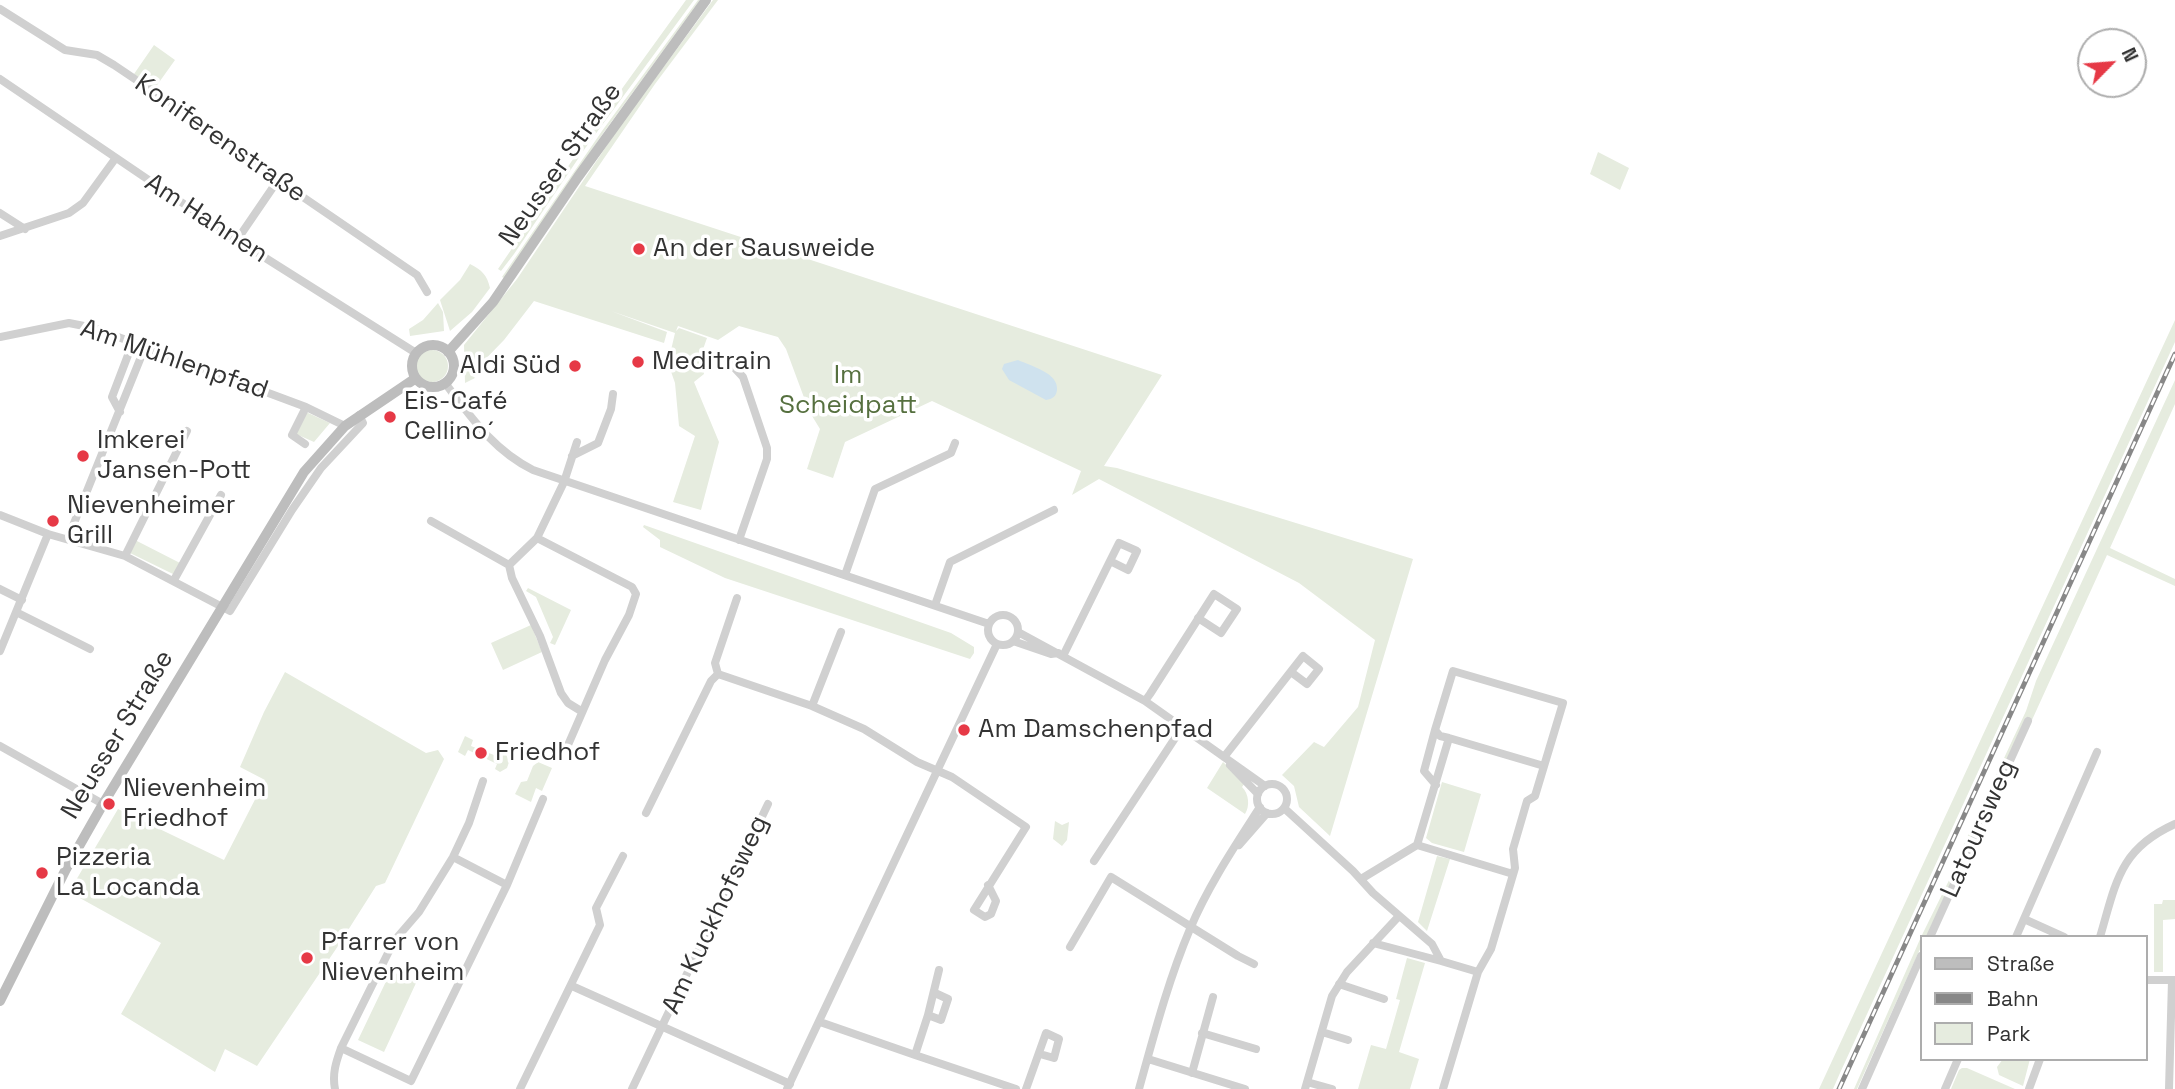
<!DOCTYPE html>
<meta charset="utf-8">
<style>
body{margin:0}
#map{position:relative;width:2175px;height:1089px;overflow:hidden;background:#fff;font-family:"Space Grotesk",sans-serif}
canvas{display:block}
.legend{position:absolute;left:1920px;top:935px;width:228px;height:126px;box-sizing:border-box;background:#fff;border:2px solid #adadad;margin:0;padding:9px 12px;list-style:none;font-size:21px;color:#333}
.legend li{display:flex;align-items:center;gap:14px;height:35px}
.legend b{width:35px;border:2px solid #adadad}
.north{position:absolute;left:2077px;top:28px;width:70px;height:70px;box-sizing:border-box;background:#fff;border:2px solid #adadad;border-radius:50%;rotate:65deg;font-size:19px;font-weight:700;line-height:28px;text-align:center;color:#333}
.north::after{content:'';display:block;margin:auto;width:24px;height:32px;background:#e63946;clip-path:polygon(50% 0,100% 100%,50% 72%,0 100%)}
</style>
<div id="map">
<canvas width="2175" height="1089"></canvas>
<ul class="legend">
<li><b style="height:9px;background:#bdbdbd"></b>Straße</li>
<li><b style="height:9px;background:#888"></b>Bahn</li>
<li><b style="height:19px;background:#e6ecdf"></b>Park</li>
</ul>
<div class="north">N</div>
</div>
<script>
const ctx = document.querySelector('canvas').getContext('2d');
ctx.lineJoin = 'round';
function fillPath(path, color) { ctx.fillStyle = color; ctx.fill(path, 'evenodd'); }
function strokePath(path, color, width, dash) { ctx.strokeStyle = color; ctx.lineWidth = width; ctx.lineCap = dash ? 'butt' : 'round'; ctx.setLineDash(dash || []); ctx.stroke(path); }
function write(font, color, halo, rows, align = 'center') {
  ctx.font = font + ' "Space Grotesk",sans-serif'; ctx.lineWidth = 7; ctx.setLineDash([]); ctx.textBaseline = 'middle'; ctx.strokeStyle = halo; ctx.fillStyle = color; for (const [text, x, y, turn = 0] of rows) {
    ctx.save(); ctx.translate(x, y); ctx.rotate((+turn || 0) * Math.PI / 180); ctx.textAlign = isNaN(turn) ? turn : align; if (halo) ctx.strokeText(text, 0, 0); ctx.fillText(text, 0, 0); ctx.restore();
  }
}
const green = new Path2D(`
 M686,0H694L586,147L514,254L501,271L498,269L608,108Z
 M698,0H700L604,132L504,278L502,277L602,131Z
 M713,0H718L655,84L585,186L1162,375L1104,466L1117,468L1413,559L1330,836L1299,807L1294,786L1282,775L1314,742L1324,747L1358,707L1375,640L1299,583L1099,479L1072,495L1081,471L932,401L845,442L833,478L807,469L820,429L809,411L786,349L778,337L739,326L718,340L678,326L676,331L679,328L707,338L701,355L704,374L694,382L719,442L701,510L673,502L695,436L679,426L675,383L668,363L675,333L611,311L667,332L664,343L534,301L504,340L471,374L475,378L465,383L464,345L517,279L620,126Z
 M154,45L175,60L155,88L134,74Z
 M1598,152L1629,168L1620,190L1590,174Z
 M470,264C482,270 487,275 490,288L472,312L450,331L440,300L460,280Z
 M438,303L443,312L444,331L410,336L409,329L423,320Z
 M2175,320V342L1840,1073L1833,1089H1819Z
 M416 366a16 16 0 1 1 32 0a16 16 0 1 1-32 0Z
 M2175,380V404L2110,548L2175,579V586L2107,555L2032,720L2026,717L1926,937H1921L1958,862L1963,846L2026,711L2036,681Z
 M306,412L330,423L314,442L296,434Z
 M644,525L951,633L974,647V653L970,659L725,578L660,547V540L643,527Z
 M135,540L180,563L173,574L130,553Z
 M528,588L571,610L555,645L550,643L553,637L536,597L526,591Z
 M531,625L542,652L503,670L491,643Z
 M285,672L426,753L438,750L444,759L385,883L376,886L338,946L257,1066L225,1049L215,1072L121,1014L161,943L69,892L118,809L224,860L265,780L240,767L264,712Z
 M465,736L473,740L471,746L499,757L502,752L506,754L509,762L507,768L500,772L495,769L497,764L468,750L465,756L458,752Z
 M538,762L552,768L542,791L536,788L531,802L515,794L521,782L527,781L533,766Z
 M1223,762L1245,783L1242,787C1249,794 1250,806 1245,814L1207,788Z
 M1442,782L1481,794L1464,852L1432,843L1426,838Z
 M1055,821L1062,825L1069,822L1067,840L1062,846L1053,839Z
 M1437,856L1450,859L1427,931L1418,922Z
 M2163,900H2175V919L2163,920V972H2154V904H2162Z
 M1921,937V947L1857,1089H1854Z
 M1407,958L1425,963L1399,1052L1419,1059L1410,1089H1358L1371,1045L1386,1049L1400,1000L1396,999Z
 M391,971L416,983L384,1052L358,1040Z
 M2003,1059H2030L2023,1086L1999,1075L1997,1067Z
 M1962,1068H1967L2015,1089H1951L1959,1070Z`);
const water = new Path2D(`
 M1018,360C1031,366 1059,373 1057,390C1056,397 1052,399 1046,400L1009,380L1002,369L1004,364Z`);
const minor = new Path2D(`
 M0,9L65,50L97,55L114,65L270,170L278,180L417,275L427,292
 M0,79L237,240L416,353
 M0,213L25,229
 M0,236L69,213L83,203L115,159
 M237,240L278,180
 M0,337L69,323L94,328L306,407L345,426
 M728,361L743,377L767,448V459L739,540
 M445,383C471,417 493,450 533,470L989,624
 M120,412L112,397L133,342
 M305,444L292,435L306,407
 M572,456L598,443L611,409L613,394
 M0,515L48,534L125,556L230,611L292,510L321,468L363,423L359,415
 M431,521L509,565
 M68,538L145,347
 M537,538L632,587L636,594L629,615L605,660L568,745
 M125,556L187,431
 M509,565L512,578L540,636L561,693L568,703L581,711
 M509,565L537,538L564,482L577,442
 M845,575L875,489L951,453L955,443
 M174,580L221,495
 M0,589L22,600
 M935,605L950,562L1054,510
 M18,613L90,649
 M988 630a15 15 0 1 1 30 0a15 15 0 1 1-30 0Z
 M1018,632L1145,701L1265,786
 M1013,641L1051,654L1058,653
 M0,651L48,534
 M1063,656L1110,561L1128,570L1137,551L1119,543L1110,561
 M718,674L715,663L737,598
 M1145,701L1150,694L1214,594L1237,609L1221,633L1198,618
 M812,706L841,632
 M1435,730L1424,771L1436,785
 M1449,738L1544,766
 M0,746L103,804
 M1224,757L1303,656L1319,669L1307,684L1291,672
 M1230,765L1258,794
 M1257 799a15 15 0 1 1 30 0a15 15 0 1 1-30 0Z
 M1284,808L1353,871L1373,893L1432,944L1441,961L1478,972
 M646,813L711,681L718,674L812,706L864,729L917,762L952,777L1026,827L974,910L985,917L991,914L996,901L988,885
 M1239,845L1267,813
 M1417,845L1513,874
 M453,857L507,885
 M1094,861L1183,726
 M1361,879L1417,845L1449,738L1440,736L1435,730L1453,671L1563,703L1535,796L1527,801L1513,849L1515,868L1491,949L1478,972L1443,1089
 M2024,919L2064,937
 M1930,937L2028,721
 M2016,937L2097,752
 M2100,937C2116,883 2119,849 2175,824
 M1373,943L1441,961
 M1070,947L1111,877L1238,956L1254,964
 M2145,980H2175
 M1339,984L1384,999
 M572,986L790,1084
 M935,993L948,999L941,1020L928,1015L939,970
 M820,1022L915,1055L928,1015
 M1322,1032L1348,1040
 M1202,1033L1256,1049
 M341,1048L411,1081L507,885L543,799
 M915,1055L1016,1089
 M1148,1059L1245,1089
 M1192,1073L1213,997
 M1307,1082L1332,1089
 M335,1089C332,1074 336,1062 341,1048L394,941L419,912L453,857L469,823L483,781
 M520,1089L600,925L596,908L623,856
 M632,1089L768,804
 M787,1089L997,644
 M1026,1089L1046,1033L1059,1039L1054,1058L1040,1054
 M1139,1089C1154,1035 1168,981 1190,929C1208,886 1235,846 1260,807
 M1305,1089L1332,996L1347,972L1399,916
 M1862,1089L1921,956
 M1945,1089L1958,1059
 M2029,1089L2040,1059
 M2169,1089L2172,980`);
const secondary = new Path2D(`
 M412 366a21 21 0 1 1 42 0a21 21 0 1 1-42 0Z
 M448,352L493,302L578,177L706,0
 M0,1001L66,869L103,804L304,472L345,426L416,378`);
const rail = new Path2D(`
 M1839,1089L2175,354`);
const markers = [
 [639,249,7,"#e63946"],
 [638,362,7,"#e63946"],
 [575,366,7,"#e63946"],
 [390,417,7,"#e63946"],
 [83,456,7,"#e63946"],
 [53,521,7,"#e63946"],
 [964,730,7,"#e63946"],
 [481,753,7,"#e63946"],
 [109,804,7,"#e63946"],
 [42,873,7,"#e63946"],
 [307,958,7,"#e63946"]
];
const streetNames = [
 ["Koniferenstraße",220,139,35],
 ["Neusser Straße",561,165,-55],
 ["Am Hahnen",206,219,33],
 ["Am Mühlenpfad",174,360,19],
 ["Neusser Straße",118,735,-59],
 ["Latoursweg",1979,829,-66],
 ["Am Kuckhofsweg",716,915,-65]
];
const poiNames = [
 ["An der Sausweide",653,249],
 ["Meditrain",652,362],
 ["Aldi Süd",561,366,"right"],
 ["Eis-Café",404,402],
 ["Cellino´",404,432],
 ["Imkerei",97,441],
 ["Jansen-Pott",97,471],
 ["Nievenheimer",67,506],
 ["Grill",67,536],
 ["Am Damschenpfad",978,730],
 ["Friedhof",495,753],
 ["Nievenheim",123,789],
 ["Friedhof",123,819],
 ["Pizzeria",56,858],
 ["La Locanda",56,888],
 ["Pfarrer von",321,943],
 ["Nievenheim",321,973]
];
const parkNames = [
 ["Im",848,376],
 ["Scheidpatt",848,406]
];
fillPath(green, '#e6ecdf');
fillPath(water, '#cfe2ee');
strokePath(minor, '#d0d0d0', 8);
strokePath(secondary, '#bdbdbd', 10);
strokePath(rail, '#888', 5);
strokePath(rail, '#fff', 2.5, [8]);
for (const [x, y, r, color] of markers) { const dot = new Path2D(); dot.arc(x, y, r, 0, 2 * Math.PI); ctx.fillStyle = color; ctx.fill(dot); strokePath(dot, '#fff', 2.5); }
write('26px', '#333', '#fff', streetNames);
write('26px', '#333', '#fff', poiNames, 'left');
write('26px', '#56703f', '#fff', parkNames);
</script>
